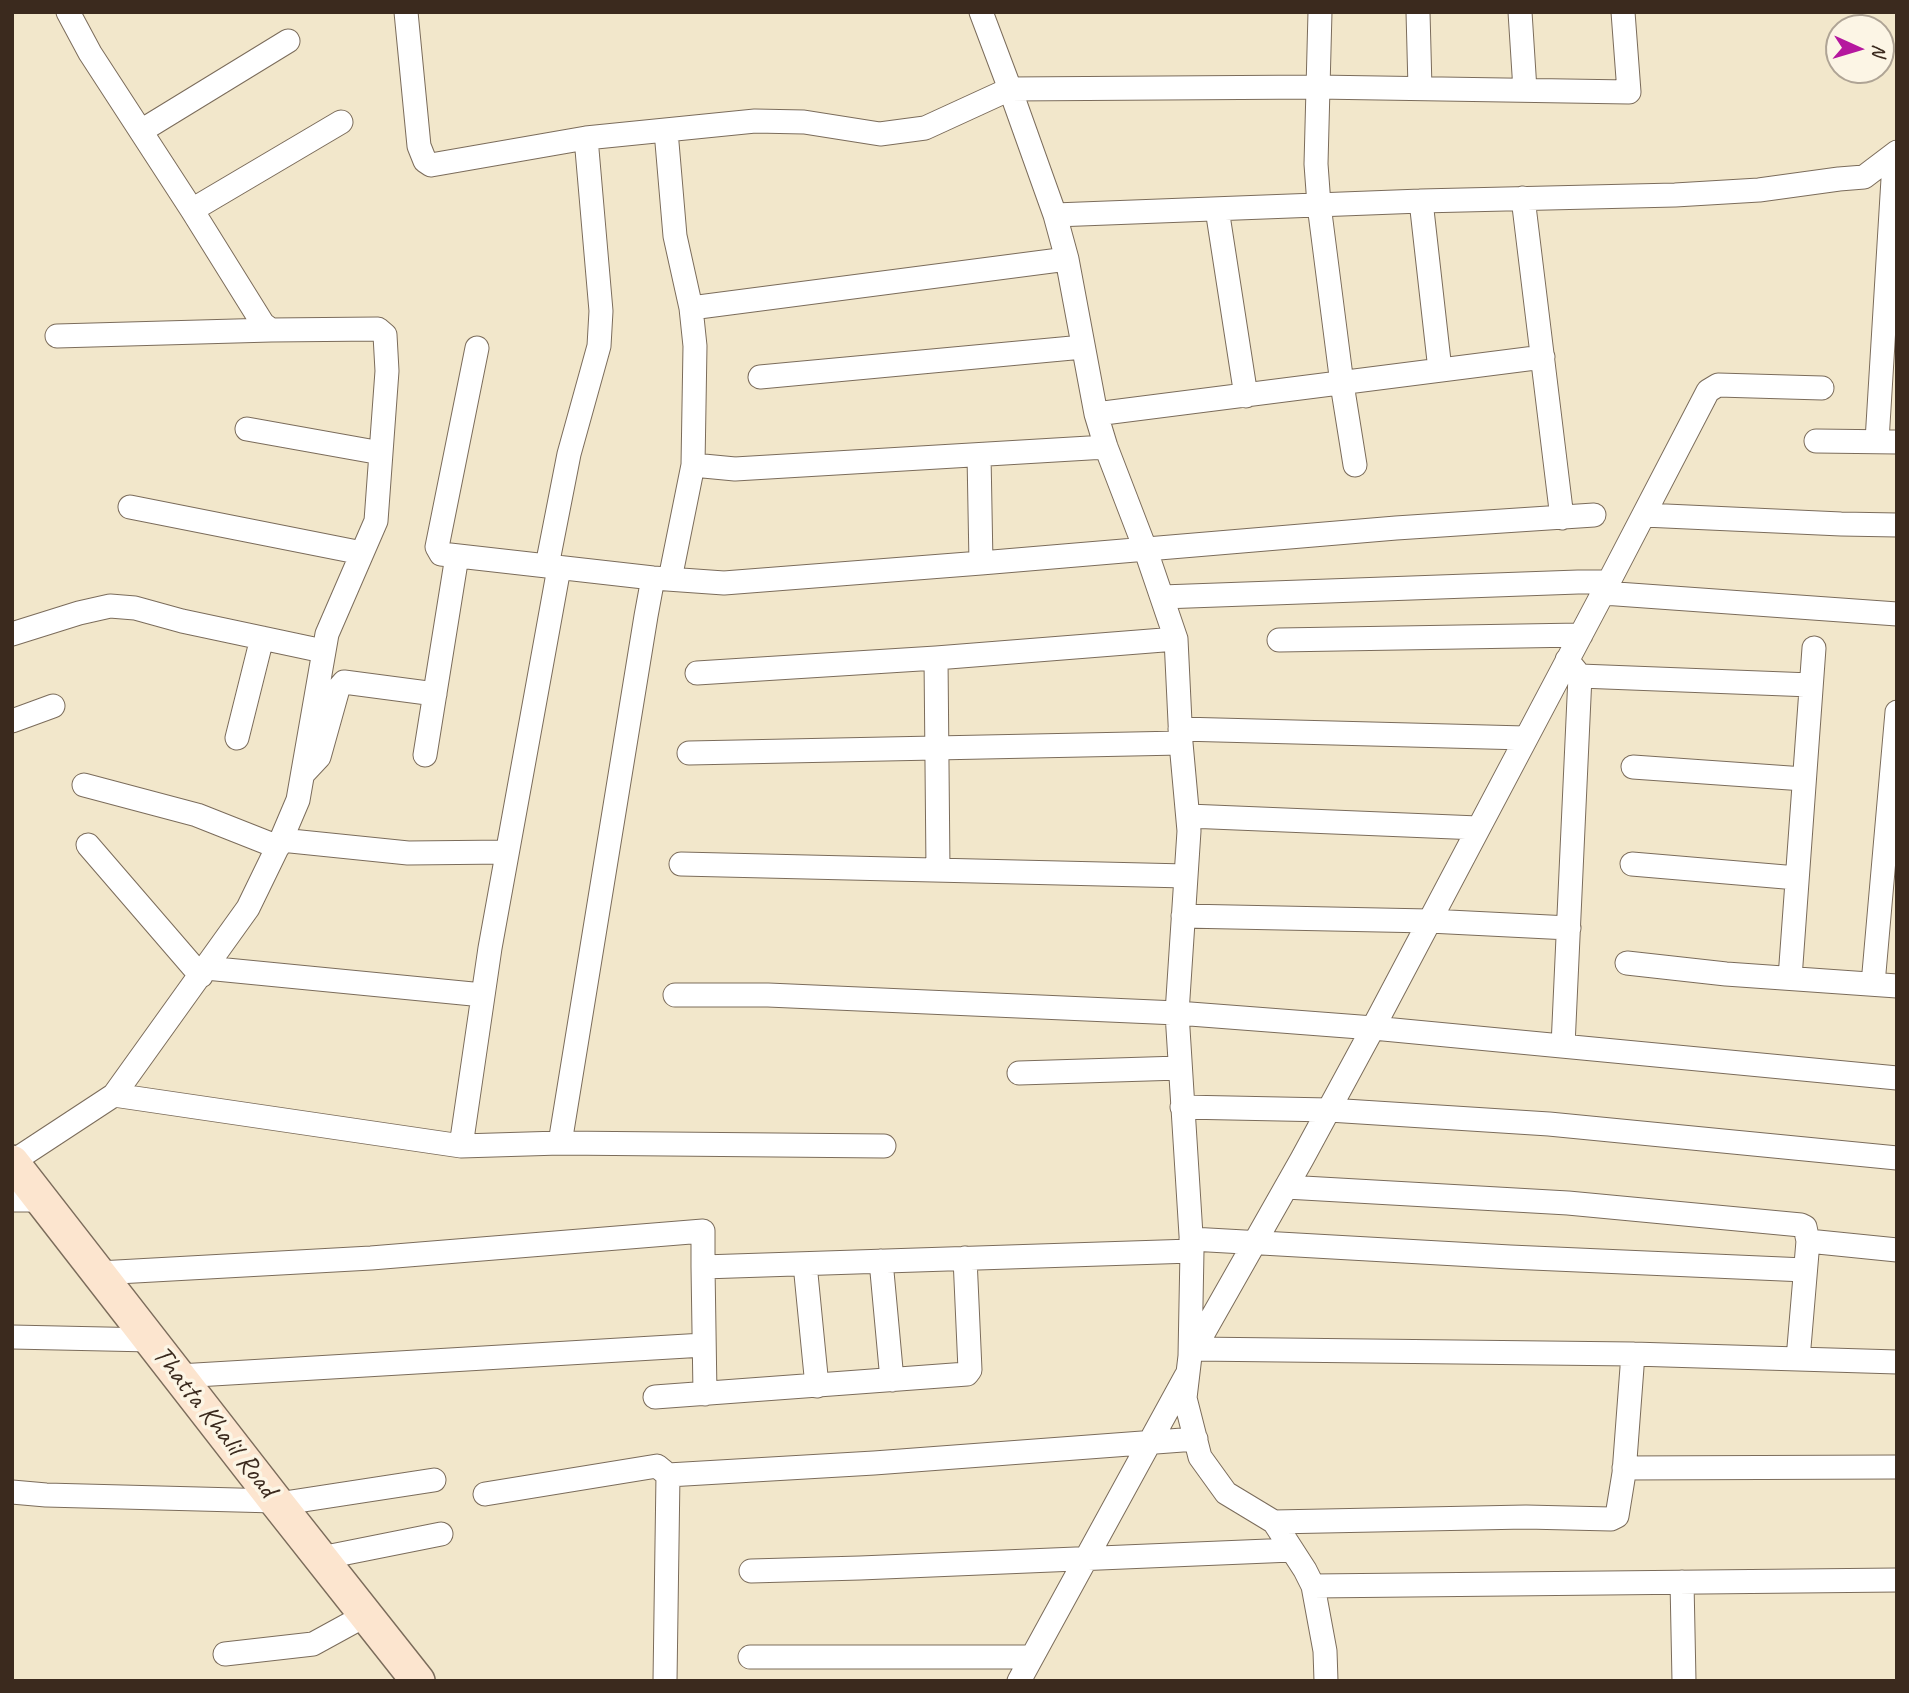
<!DOCTYPE html>
<style>
body{margin:0}
#map{position:relative;width:1909px;height:1693px;overflow:hidden;background:#f2e7cb;font-family:Caveat,sans-serif}
canvas{display:block}
.frame{position:absolute;inset:0;border:14px solid #3b2a1e;pointer-events:none}
.north{position:absolute;left:1825px;top:14px;width:70px;height:70px;box-sizing:border-box;background:#fcf5e5;border:2px solid #afa495;border-radius:50%;rotate:94deg;font-size:19px;font-weight:700;line-height:28px;text-align:center;color:#3b2a1e}
.north::after{content:'';display:block;margin:auto;width:24px;height:32px;background:#b5179e;clip-path:polygon(50% 0,100% 100%,50% 72%,0 100%)}
</style>
<div id="map">
<canvas width="1909" height="1693"></canvas>
<div class="frame"></div>
<div class="north">N</div>
</div>
<script>
const ctx = document.querySelector('canvas').getContext('2d');
ctx.lineJoin = 'round';
function strokePath(path, color, width, dash) { ctx.strokeStyle = color; ctx.lineWidth = width; ctx.lineCap = dash ? 'butt' : 'round'; ctx.setLineDash(dash || []); ctx.stroke(path); }
function write(font, color, halo, rows, align = 'center') {
  ctx.font = font + ' Caveat,sans-serif'; ctx.lineWidth = 7; ctx.setLineDash([]); ctx.textBaseline = 'middle'; ctx.strokeStyle = halo; ctx.fillStyle = color; for (const [text, x, y, turn = 0] of rows) {
    ctx.save(); ctx.translate(x, y); ctx.rotate((+turn || 0) * Math.PI / 180); ctx.textAlign = isNaN(turn) ? turn : align; if (halo) ctx.strokeText(text, 0, 0); ctx.fillText(text, 0, 0); ctx.restore();
  }
}
const street = new Path2D(`
 M68,12L90,53L192,210L263,324L271,330L378,329L385,335L387,371L376,521L327,634L298,800L281,840L248,908L114,1095
 M406,12L419,146L425,161L431,165L586,138L755,121L804,122L880,134L925,128L1010,89L1317,87L1629,92L1623,12
 M981,12L1010,89L1055,215L1067,259L1096,414L1106,447L1146,551L1176,639L1181,743L1189,831L1177,1013L1192,1251L1190,1356L1185,1398L1200,1457L1226,1493L1274,1522L1305,1570L1313,1586L1325,1651L1326,1681
 M1320,12L1316,164L1319,205L1342,384L1355,465
 M1418,12L1420,88
 M1520,12L1525,90
 M141,131L288,41
 M666,131L675,236L691,308L695,346L693,465L670,579
 M1523,198L1562,518
 M1421,201L1440,370
 M1217,209L1246,396
 M192,210L341,122
 M1055,215L1421,201L1675,195L1759,190L1839,179L1864,177L1897,152
 M691,308L1067,259
 M57,336L271,330
 M477,348L437,547L441,554L653,578L724,583L981,563L979,455
 M760,377L1083,347
 M1096,414L1543,357
 M247,429L381,453
 M1816,441L1897,442
 M1877,441L1893,179
 M693,465L735,469L1106,447
 M130,507L362,553
 M1644,515L1841,524L1897,525
 M981,563L1396,528L1594,515
 M547,566L569,454L599,346L601,311L586,138
 M1603,593L1897,614
 M1162,597L1578,582H1609
 M12,634L79,613L110,606L135,608L182,621L323,651
 M1279,640L1581,635
 M936,658L938,870
 M697,673L936,658L1176,639
 M1580,676L1811,685
 M12,721L53,706
 M1180,729L1525,738
 M237,738L262,638
 M689,753L1181,743
 M425,755L457,556
 M1633,767L1804,779
 M304,773L319,757L338,689L344,682L435,694
 M84,785L197,815L278,847
 M1188,816L1478,828
 M281,840L408,853L507,852
 M88,845L201,976
 M681,864L1186,876
 M1632,864L1797,878
 M1183,916L1429,921L1569,928
 M1627,963L1726,974L1897,986
 M206,968L483,995
 M1790,978L1814,648
 M1873,984L1897,712
 M675,995H768L1177,1013L1373,1028L1897,1078
 M1563,1046L1580,676L1567,660
 M1019,1073L1180,1068
 M1182,1107L1329,1110L1549,1124L1897,1158
 M560,1143L646,616L653,578
 M461,1146L490,948L559,568
 M12,1162L114,1095L461,1146L560,1143L884,1146
 M1286,1187L1568,1203L1801,1225L1805,1227L1808,1241L1798,1359
 M12,1200H42
 M1191,1239L1510,1257L1805,1270
 M1808,1241L1897,1250
 M881,1261L892,1380
 M805,1264L817,1386
 M703,1267L705,1394
 M99,1273L371,1258L703,1231V1267L1192,1251
 M12,1337L151,1340
 M1194,1349L1633,1354L1897,1362
 M1192,1353L1302,1159L1373,1028L1603,593L1708,391L1718,385L1822,388
 M179,1376L704,1345
 M655,1397L967,1374L970,1370L965,1258
 M1624,1468L1897,1467
 M668,1475L874,1463L1196,1439
 M12,1492L46,1495L275,1501
 M485,1494L657,1466L668,1475L665,1681
 M278,1504L434,1480
 M1274,1522L1526,1517L1611,1519L1617,1516L1624,1473L1633,1354
 M321,1558L441,1534
 M751,1571L860,1568L1292,1550
 M1682,1582L1684,1681
 M1313,1586L1897,1580
 M225,1654L313,1644L366,1615
 M750,1657H1032
 M1019,1681L1186,1376`);
const secondary = new Path2D(`
 M12,1162L278,1504L418,1681`);
const streetNames = [
 ["Thatta Khalil Road",214,1422,52]
];
strokePath(street, '#7b6c5b', 25);
strokePath(secondary, '#7b6c5b', 36);
strokePath(street, '#fff', 23);
strokePath(secondary, '#fce5cf', 33);
write('28px', '#3b2a1e', '#fcf5e5', streetNames);
</script>
